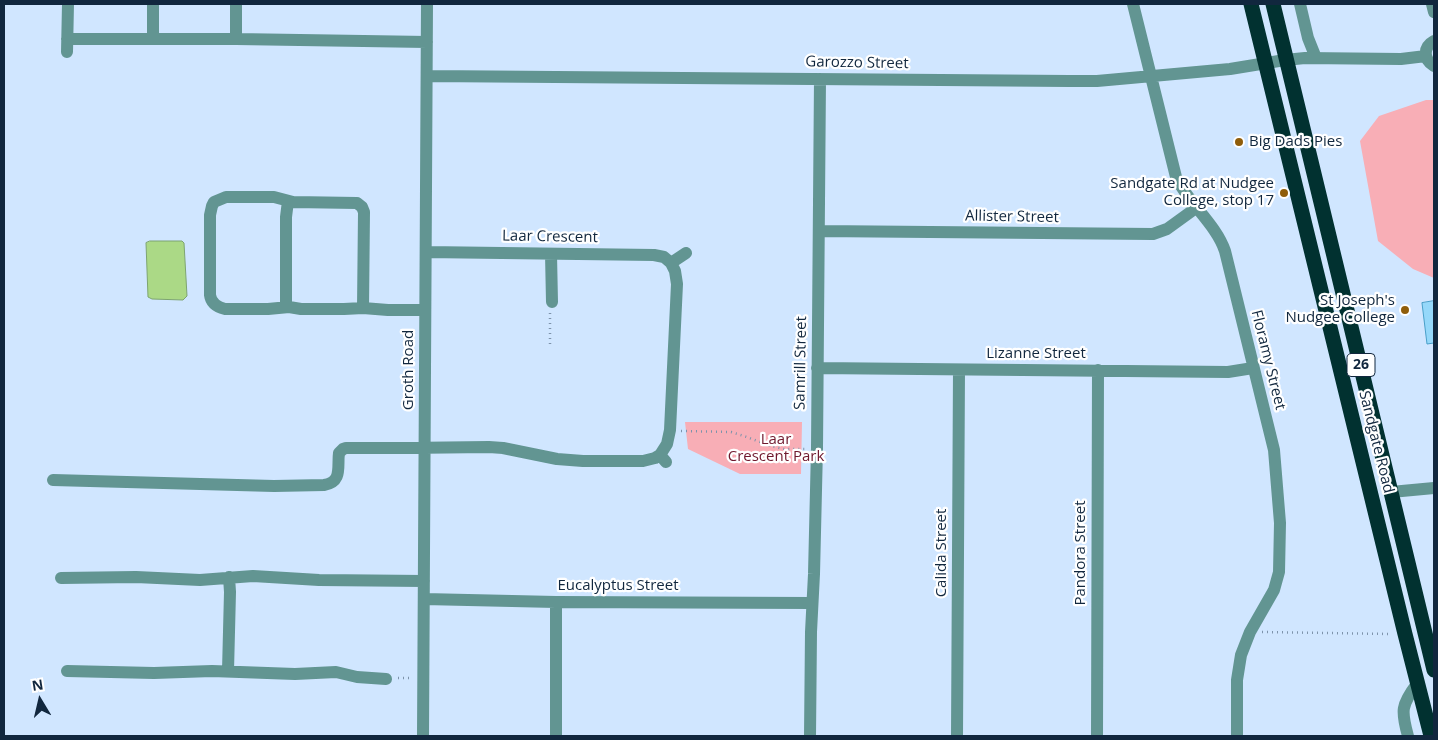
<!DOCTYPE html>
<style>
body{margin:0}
#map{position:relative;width:1438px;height:740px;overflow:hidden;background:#d0e6ff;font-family:"Open Sans",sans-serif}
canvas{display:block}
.frame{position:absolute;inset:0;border:5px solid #11273e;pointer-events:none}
.north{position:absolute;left:15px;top:675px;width:50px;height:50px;-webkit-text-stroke:4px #fff;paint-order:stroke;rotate:351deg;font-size:14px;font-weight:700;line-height:20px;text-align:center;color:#11273e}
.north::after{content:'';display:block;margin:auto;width:18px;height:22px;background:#11273e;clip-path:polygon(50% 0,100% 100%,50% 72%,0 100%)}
</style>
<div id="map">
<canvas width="1438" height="740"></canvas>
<div class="frame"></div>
<div class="north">N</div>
</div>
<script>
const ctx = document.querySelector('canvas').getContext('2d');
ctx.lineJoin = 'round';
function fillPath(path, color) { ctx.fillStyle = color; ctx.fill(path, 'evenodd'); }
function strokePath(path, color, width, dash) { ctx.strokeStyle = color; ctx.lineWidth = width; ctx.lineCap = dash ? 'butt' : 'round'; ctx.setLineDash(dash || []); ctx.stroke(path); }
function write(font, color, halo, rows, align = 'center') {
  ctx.font = font + ' "Open Sans",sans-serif'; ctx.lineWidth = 4.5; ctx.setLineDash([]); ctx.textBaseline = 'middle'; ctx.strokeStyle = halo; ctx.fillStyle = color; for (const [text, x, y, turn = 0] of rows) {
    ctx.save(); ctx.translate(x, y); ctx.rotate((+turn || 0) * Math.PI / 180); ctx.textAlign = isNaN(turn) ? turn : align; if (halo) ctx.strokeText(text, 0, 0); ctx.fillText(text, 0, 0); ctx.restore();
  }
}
const green = new Path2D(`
 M1426,100H1434V278L1413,269L1378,241L1360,141L1379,116Z
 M685,422H802L801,474H740L688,449Z`);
const water = new Path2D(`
 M150,241H182L184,243L187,296L183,300L152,299L148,297L146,243Z`);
const building = new Path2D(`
 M1434,301V343L1427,344L1422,303Z`);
const path = new Path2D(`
 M550,313V346
 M681,431L731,432L744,436L771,446L784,449H805
 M1262,632L1391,634
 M398,678H409`);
const minor = new Path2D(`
 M153,4V39
 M236,4V39
 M1133,4L1176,177C1188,203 1216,224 1225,251L1274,450L1280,523L1279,572L1274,590L1250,632L1241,655L1237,680V736
 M1300,4L1308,38L1316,58
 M1432,4L1434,12
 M67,39H236L427,42
 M1434,41C1423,47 1423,59 1434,66
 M67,52L68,4
 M427,76L1069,81H1097L1230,69L1285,60L1305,58L1401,59L1426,56
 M819,231L1153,234L1167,229L1196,208
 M426,252L654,255L664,257L671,263
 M551,254L552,302
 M286,307V217L288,201
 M363,308L364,212L362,207L357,203L293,202L274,197H226L214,202L212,206L210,215V295C211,303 217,307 225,309H268L289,307L301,309H344L363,308L388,310H425
 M817,368L1228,372L1253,368
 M660,455L667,444L670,430L677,284L675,271L671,263L686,253
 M53,480L274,486L324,485C343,482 337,466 339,453L343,449L346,448H404L489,447L503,448L557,459L583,461H643L655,458L660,455L666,462
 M1391,492L1434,488
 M61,578L136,577L200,580L253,576L319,580L424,581
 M424,599L556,602L812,603
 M556,602V736
 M67,671L154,673L212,671L295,674L336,672L357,677L386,679
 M228,671L230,592L229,577
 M423,736L427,4
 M810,736L811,632L814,574L817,448L820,79
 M957,736L959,370
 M1097,736L1098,370
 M1408,736C1401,711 1401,705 1417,684`);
const highway = new Path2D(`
 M1251,4L1405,634L1431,736
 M1273,4L1434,670`);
const markers = [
 [1239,142,5,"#8f5d0a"],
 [1284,193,5,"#8f5d0a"],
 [1405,310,5,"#8f5d0a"]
];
const shields = [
 [1361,365,28]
];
const shieldNames = [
 ["26",1361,365]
];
const streetNames = [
 ["Garozzo Street",857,63,1],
 ["Allister Street",1012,217,1],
 ["Laar Crescent",550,237,1],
 ["Lizanne Street",1036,354],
 ["Floramy Street",1268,360,76],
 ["Samrill Street",801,363,-89],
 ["Groth Road",409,370,-90],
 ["Sandgate Road",1376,442,76],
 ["Calida Street",942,553,-90],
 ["Pandora Street",1081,553,-90],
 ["Eucalyptus Street",618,586]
];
const poiNames = [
 ["Big Dads Pies",1249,142,"left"],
 ["Sandgate Rd at Nudgee",1274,184],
 ["College, stop 17",1274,201],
 ["St Joseph's",1395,301],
 ["Nudgee College",1395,318]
];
const parkNames = [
 ["Laar",776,440],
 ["Crescent Park",776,457]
];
fillPath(green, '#f8aeb6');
fillPath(water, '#abd986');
strokePath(water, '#7da470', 1);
fillPath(building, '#95d8fa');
strokePath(building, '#489fc9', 1);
strokePath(path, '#7d93ab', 2.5, [1, 4]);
strokePath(minor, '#629592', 12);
strokePath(highway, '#013130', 15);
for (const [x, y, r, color] of markers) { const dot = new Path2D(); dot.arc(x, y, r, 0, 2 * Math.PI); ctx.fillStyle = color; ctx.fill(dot); strokePath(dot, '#fff', 2); }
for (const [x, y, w] of shields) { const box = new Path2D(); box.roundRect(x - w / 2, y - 11.5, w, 23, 4); ctx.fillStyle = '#fff'; ctx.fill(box); strokePath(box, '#11273e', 1); }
write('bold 14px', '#11273e', null, shieldNames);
write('15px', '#11273e', '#fff', streetNames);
write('15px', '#11273e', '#fff', poiNames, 'right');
write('15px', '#6f182d', '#fff', parkNames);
</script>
